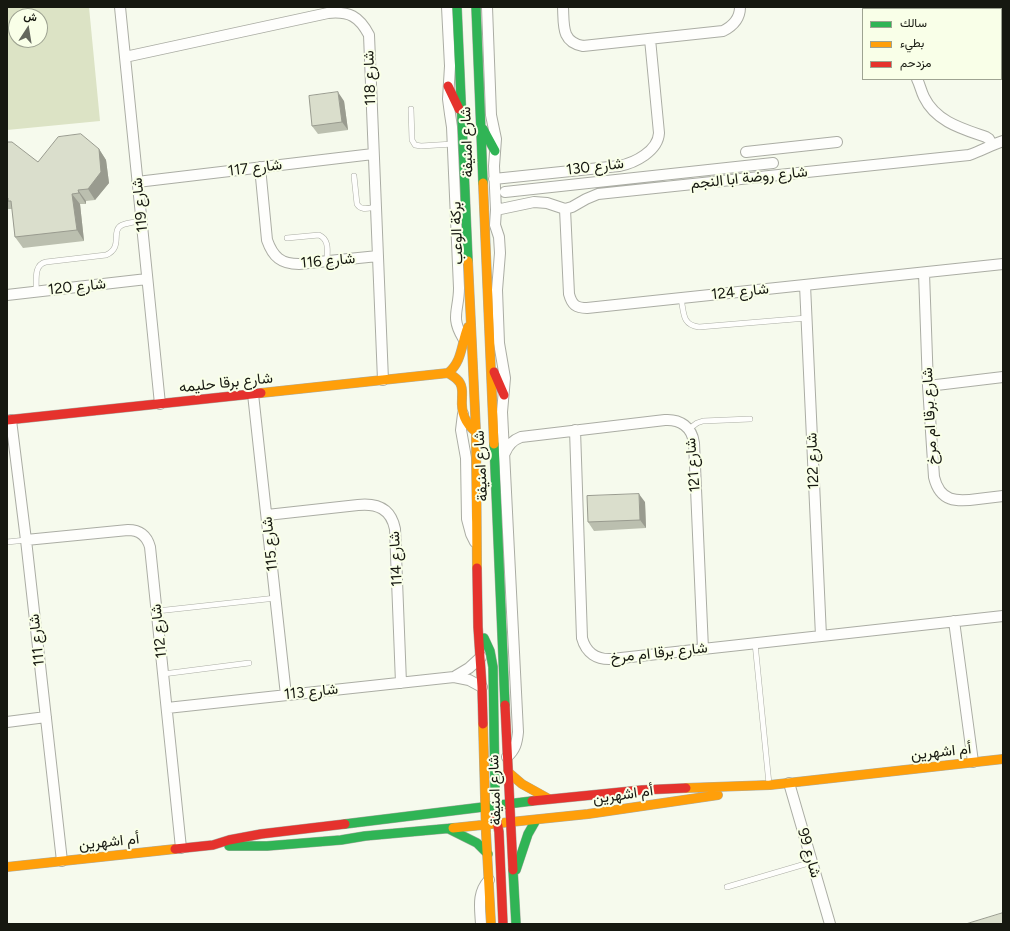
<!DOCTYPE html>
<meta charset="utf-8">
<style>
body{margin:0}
#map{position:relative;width:1010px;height:931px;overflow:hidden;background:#f6faed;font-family:Figtree,Vazirmatn,sans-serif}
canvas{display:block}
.frame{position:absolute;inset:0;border:8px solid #161810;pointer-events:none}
.legend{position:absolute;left:862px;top:8px;width:140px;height:72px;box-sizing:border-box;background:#f9ffe8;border:1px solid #9ea392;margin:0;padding:5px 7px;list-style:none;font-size:12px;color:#161810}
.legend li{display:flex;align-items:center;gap:8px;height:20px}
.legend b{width:20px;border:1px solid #9ea392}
.north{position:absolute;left:8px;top:8px;width:40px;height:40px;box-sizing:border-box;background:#f9ffe8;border:1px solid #9ea392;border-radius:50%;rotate:12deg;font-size:11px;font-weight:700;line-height:16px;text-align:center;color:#161810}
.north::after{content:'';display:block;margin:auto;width:14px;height:18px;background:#64675d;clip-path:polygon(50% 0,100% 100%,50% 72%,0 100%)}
</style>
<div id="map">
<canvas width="1010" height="931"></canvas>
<div class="frame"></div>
<ul class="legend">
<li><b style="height:5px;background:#30b455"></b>سالك</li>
<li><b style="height:5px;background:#ff9f0a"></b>بطيء</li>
<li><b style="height:5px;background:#e5322d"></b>مزدحم</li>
</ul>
<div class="north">ش</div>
</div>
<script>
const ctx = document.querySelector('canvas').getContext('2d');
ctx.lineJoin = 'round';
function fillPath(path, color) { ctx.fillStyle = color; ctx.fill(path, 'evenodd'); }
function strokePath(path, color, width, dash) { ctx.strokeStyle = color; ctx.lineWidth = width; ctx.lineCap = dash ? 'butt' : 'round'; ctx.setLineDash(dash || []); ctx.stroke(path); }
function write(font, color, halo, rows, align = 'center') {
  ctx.font = font + ' Figtree,Vazirmatn,sans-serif'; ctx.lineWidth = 4; ctx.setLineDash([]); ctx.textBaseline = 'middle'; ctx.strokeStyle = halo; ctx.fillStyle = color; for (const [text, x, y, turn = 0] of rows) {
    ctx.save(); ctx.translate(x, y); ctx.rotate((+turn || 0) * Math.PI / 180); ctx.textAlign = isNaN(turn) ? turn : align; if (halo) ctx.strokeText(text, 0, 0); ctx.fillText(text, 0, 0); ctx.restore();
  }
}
const green = new Path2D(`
 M7,7H89L100,121L7,130ZM16,16H40V40H16Z`);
const lane = new Path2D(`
 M411,109L412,140L415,145L421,146L453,144
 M354,176L357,204C361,211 369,208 376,207
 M287,238L319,235C330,240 327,252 327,261
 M36,291C37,281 33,265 46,262L106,255C124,247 110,231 122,225C127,223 135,222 141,221
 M681,298C684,313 682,325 699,327L807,318
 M689,429L697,423L703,421L750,419
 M7,542L26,540
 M157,611L276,598
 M755,643L769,784
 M163,674L249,663
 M727,887L812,862`);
const street = new Path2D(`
 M120,7L125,57L160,404
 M447,7L450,66L448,99L450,114L452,127L459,288C459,310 450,317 463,338
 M487,7L491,115L496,139L494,166L496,210L495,225L499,237L500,253L497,290L499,343L505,378L502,412L518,732C517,743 515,750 507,757
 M563,7C564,25 561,42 583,46L723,31C733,26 740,19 740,7
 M891,7V9
 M125,57L328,13C349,11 359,16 369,35L383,380
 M917,79C920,85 921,91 924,97C936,122 963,129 986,137L989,139L992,144
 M746,152L837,142
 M260,167L267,240C273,257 281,264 299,264L378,256
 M494,179L619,166C635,163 658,151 659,133L650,39
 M137,182L373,154
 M505,192L773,163
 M565,209L569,294C572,305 576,308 587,308L1003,264
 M496,210L534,202L547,203L565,209L572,207L586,199L598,194L969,155C981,151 991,145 1003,141
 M924,273L928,386L934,477C940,502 956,502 978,499C986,498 995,497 1003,496
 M805,285L821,636
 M7,295L147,279
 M928,386L1003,377
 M253,394L286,695
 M463,414L461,430L466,458L467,519L471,534L475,542
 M11,420L26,540L62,861
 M575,430L582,638C586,653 597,660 612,659L1003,616
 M505,453C508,445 513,440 521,437L665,420C680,419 692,427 694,443L703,649
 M267,515L358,505C377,503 391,509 395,529L401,683
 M26,540L128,530C140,530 147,536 150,547L181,848
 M954,621L973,762
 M454,677L469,668L481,657
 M167,708L454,677L469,680L482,687
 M7,722L46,717
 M789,783L830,924
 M481,924C480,907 477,893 489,880`);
const fast = new Path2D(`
 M457,7L468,261
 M476,7L483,183
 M483,129L495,151
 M494,444L505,705
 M484,638L490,651L493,667L495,790
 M345,824L532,801
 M449,829L477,843L488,854
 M229,846H267L341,840L365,836L453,828
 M513,870L516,924
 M516,870L528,834L536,820`);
const slow = new Path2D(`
 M483,183L494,444
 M468,261L476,432L477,568
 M448,373C453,376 457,378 460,383C463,388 462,393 462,398C461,413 465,423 476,432
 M261,393L448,373C463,361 461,343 468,327
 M483,724L486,833L491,924
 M508,772L522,784L549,799
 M686,788L770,785L1003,759
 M453,828L588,814L718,795
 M7,867L175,849`);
const jam = new Path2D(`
 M448,86L459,109
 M494,372L504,395
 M7,420L261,393
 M477,568L478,627L482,687L483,724
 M505,705L513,870
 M532,801L642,790L686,788
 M495,816L497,821L499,832L503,924
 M175,849L213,845L229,840L261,834L345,824`);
const wall = new Path2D(`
 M344,101L348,130L318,134L312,126Z
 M7,142L38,162L99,149L106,160L109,183L95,200L86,201V204H80L84,241L23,248L15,237L12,209H7Z
 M645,502L646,528L594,531L588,522Z`);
const shadedWall = new Path2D(`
 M338,92L344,101L348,130L342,122Z
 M99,149L106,160L109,183L95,200L88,189Z
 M78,190L86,201V204L79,193Z
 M72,194L80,204L84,241L77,230Z
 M639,494L645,502L646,528L640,520Z`);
const building = new Path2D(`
 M338,92L342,122L312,126L309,96Z
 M81,134L99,149L101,172L88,189L78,190L79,193L72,194L77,230L15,237L11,201H8V198H7V142H12L38,162L58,137Z
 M639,494L640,520L588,522L587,496Z
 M1003,913V924H966Z`);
const streetNames = [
 ["شارع 118",370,78,-92],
 ["شارع امنيفة",467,142,-92],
 ["شارع 130",595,167,-7],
 ["شارع 117",255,168,-7],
 ["شارع روضة ابا النجم",749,178,-6],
 ["شارع 119",140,205,-96],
 ["بركة الوعب",457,233,-92],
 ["شارع 116",328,261,-5],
 ["شارع 120",77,287,-6],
 ["شارع 124",740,292,-6],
 ["شارع برقا حليمه",226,383,-6],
 ["شارع برقا ام مرخ",930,416,-93],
 ["شارع 122",813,461,-92],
 ["شارع 121",693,465,-95],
 ["شارع امنيفة",481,466,-93],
 ["شارع 115",270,544,-96],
 ["شارع 114",396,559,-93],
 ["شارع 112",159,631,-96],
 ["شارع 111",37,640,-96],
 ["شارع برقا ام مرخ",659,653,-6],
 ["شارع 113",311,692,-6],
 ["أم اشهرين",941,752,-6],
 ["شارع امنيفة",495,790,-92],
 ["أم اشهرين",623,795,-8],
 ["أم اشهرين",109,842,-6],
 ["شارع 99",809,853,74]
];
fillPath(green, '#dce3c5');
strokePath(lane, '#abada4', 6);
strokePath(street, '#abada4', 12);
strokePath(fast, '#abada4', 10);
strokePath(slow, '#abada4', 10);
strokePath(jam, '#abada4', 10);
strokePath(lane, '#fefefc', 5);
strokePath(street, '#fefefc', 10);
strokePath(fast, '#30b455', 9);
strokePath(slow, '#ff9f0a', 9);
strokePath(jam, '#e5322d', 9);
fillPath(wall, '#bbbfaf');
fillPath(shadedWall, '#999b8f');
fillPath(building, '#dadecc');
strokePath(building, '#999b8f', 1);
write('15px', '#161810', '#f9ffe8', streetNames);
</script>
